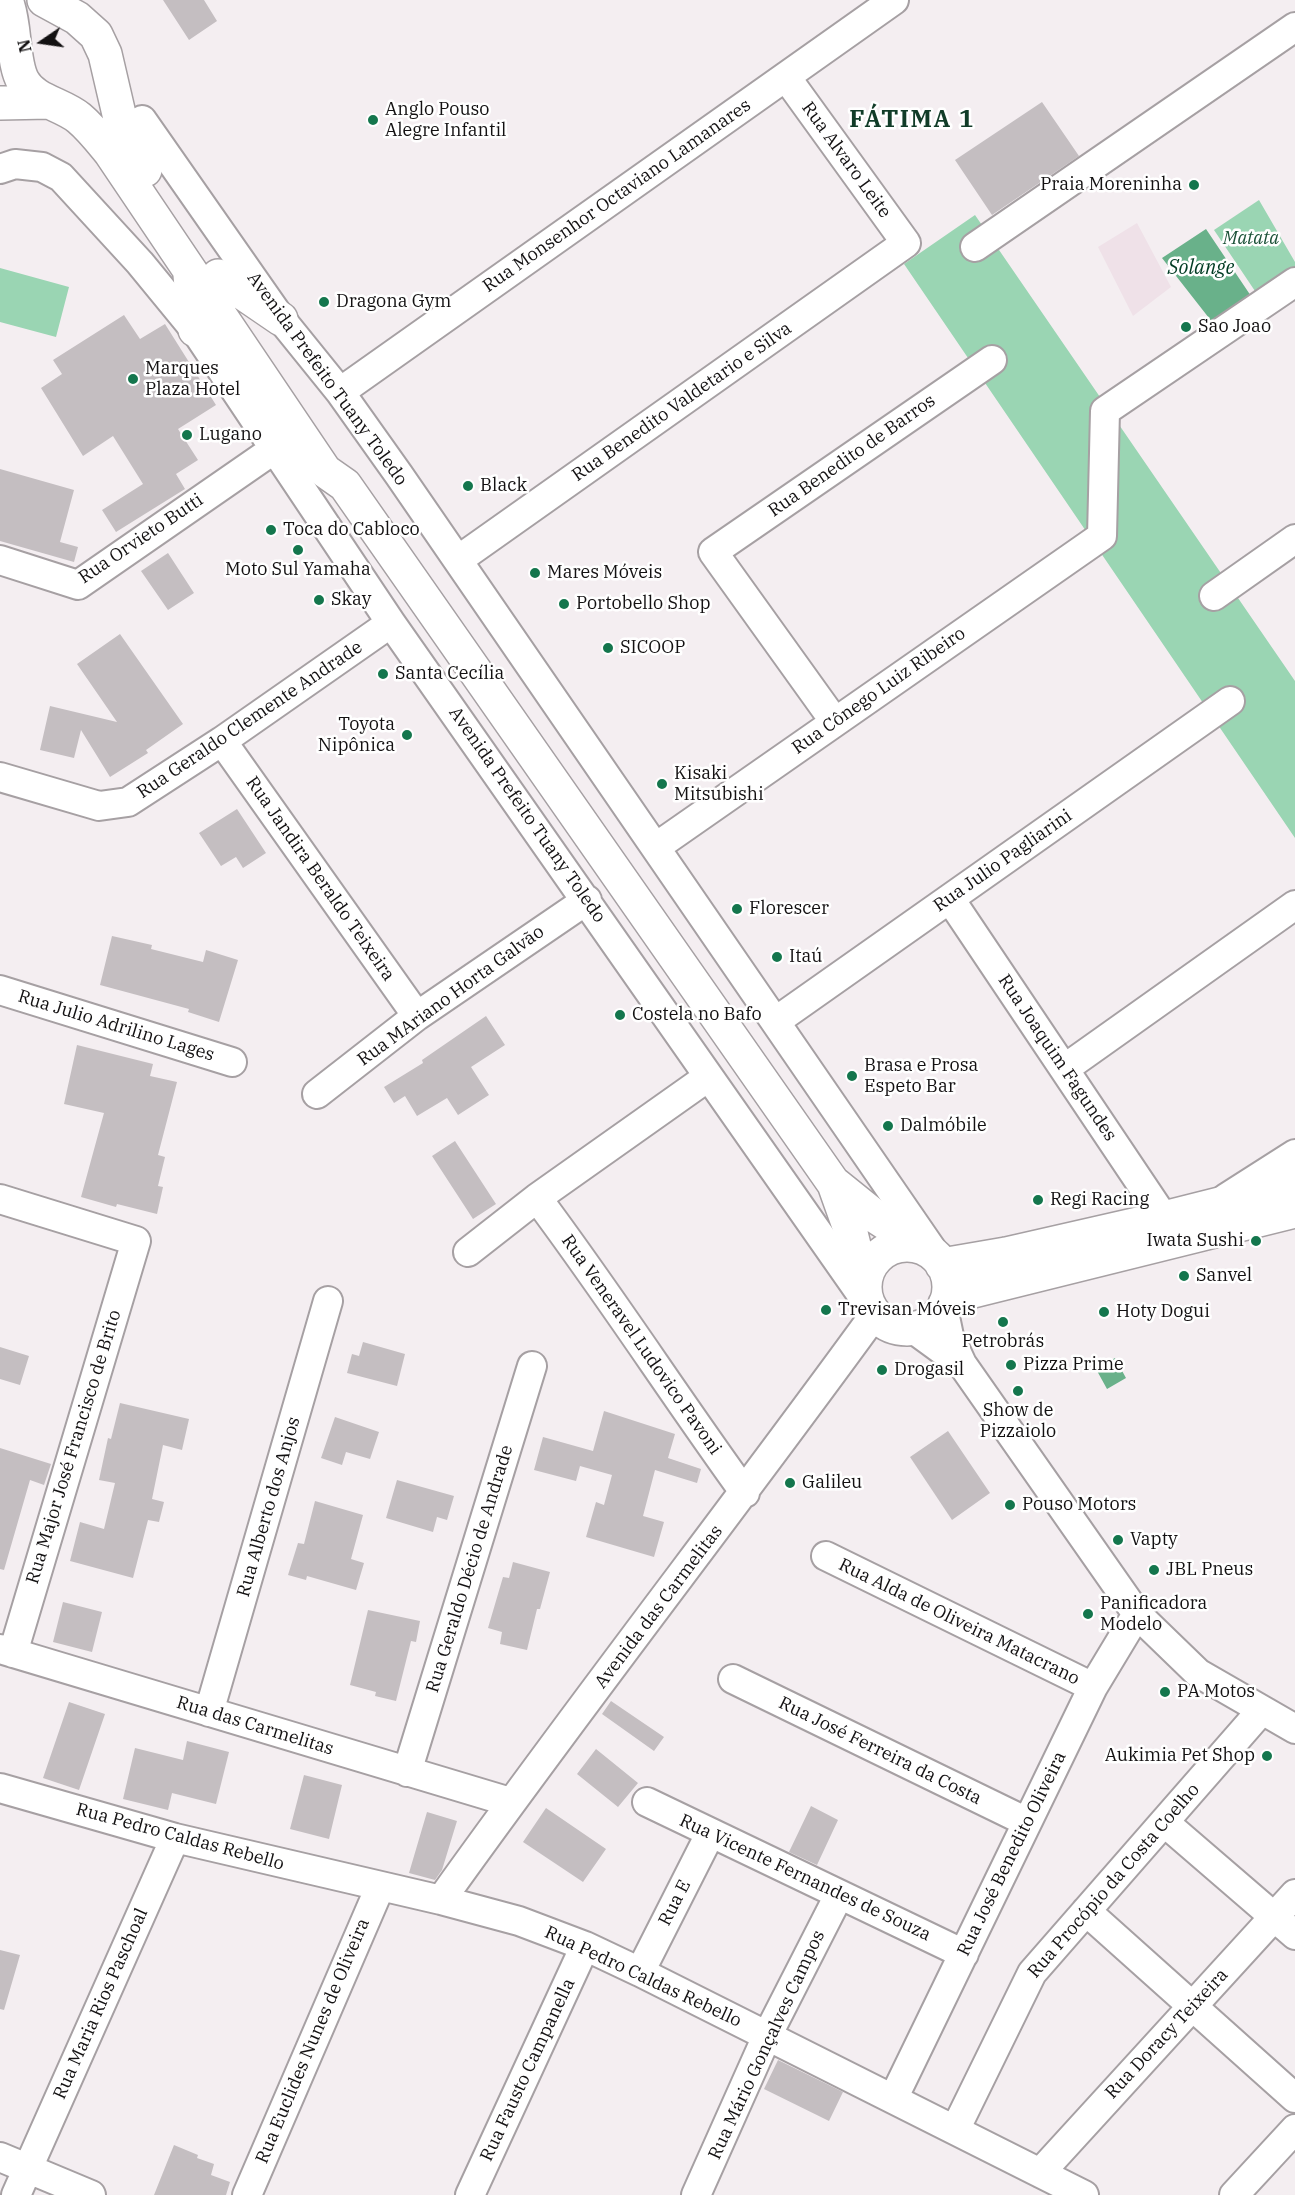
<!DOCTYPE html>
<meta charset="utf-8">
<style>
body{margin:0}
#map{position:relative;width:1295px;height:2195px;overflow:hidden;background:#f4eef1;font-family:"IBM Plex Serif",serif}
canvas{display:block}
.north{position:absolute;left:12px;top:12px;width:60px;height:60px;-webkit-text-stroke:4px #fff;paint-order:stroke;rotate:257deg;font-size:16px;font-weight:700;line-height:24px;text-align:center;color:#131112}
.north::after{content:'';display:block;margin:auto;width:21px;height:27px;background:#131112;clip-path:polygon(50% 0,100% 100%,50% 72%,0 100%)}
</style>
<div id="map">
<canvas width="1295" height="2195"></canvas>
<div class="north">N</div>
</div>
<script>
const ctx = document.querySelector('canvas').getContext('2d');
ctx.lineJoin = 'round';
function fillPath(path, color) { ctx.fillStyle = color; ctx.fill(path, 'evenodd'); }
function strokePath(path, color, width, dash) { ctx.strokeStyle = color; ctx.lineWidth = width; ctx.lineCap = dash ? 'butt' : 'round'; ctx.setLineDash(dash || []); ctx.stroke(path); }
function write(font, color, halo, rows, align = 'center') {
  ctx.font = font + ' "IBM Plex Serif",serif'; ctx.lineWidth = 5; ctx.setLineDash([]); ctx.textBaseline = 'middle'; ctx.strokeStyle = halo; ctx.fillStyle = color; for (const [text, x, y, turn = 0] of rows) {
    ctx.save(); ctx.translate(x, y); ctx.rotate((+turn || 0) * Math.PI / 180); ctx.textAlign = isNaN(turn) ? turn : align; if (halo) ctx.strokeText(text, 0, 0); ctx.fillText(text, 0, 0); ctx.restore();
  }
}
const built = new Path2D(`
 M1137,223L1171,287L1133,316L1098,247Z`);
const green = new Path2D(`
 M1259,200L1295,262V272L1259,297L1214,230Z
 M975,215L1295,681V838L904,264Z
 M0,268L69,287L56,337L0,322Z`);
const water = new Path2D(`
 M1206,229L1255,302L1216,327L1162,258Z
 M1115,1358L1126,1378L1107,1389L1096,1369Z`);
const building = new Path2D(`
 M163,0H204L217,21L189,40Z
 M1042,102L1079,156L992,215L955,160Z
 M124,315L140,339L165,324L216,405L178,429L198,460L176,474L185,489L116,532L102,510L143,484L113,436L83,456L41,388L62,374L53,360Z
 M0,469L74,490L60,542L78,547L74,562L0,541Z
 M168,553L194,593L168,610L141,571Z
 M120,634L183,724L146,750L148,753L110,777L81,730L74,758L40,750L50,706L117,722L77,664Z
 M237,809L266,853L243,868L236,857L221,866L199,833Z
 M112,936L152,945L151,949L203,962L206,950L238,960L219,1022L188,1012L189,1009L100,985Z
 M486,1016L505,1045L471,1067L489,1095L458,1115L447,1098L417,1116L405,1096L394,1103L384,1087L423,1063L422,1060Z
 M77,1045L153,1064L150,1076L177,1082L158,1155L165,1157L158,1186L163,1187L157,1214L117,1204L116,1207L81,1197L104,1113L64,1104Z
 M455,1141L496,1204L473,1219L432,1156Z
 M363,1342L405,1354L397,1386L347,1373L352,1354L359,1356Z
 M0,1347L29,1356L20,1385L0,1379Z
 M120,1403L189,1419L182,1450L163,1445L152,1499L164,1502L159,1522L148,1520L133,1578L70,1561L80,1522L104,1529L115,1483L99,1480L108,1438L111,1439Z
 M604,1411L675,1434L668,1458L701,1469L697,1483L655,1470L643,1516L664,1522L654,1557L586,1537L596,1502L604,1505L612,1475L580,1466L576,1481L534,1470L543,1437L593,1451Z
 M335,1417L379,1432L370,1459L346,1452L342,1465L321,1458Z
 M948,1431L990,1493L952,1520L910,1457Z
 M0,1448L51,1464L44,1485L30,1480L4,1570L0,1569Z
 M397,1480L454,1496L447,1520L437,1517L433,1532L386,1518Z
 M315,1501L363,1515L351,1559L364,1563L356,1590L307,1576L306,1580L288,1575L298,1543L304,1544Z
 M513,1562L550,1572L540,1609H537L527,1650L500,1644L502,1632L488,1628L503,1577L509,1578Z
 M63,1602L102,1612L92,1652L53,1642Z
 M368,1610L420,1621L416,1642L411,1641L396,1701L375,1696L376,1692L350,1685Z
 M611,1701L664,1737L654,1751L602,1714Z
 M69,1702L105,1714L79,1790L43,1778Z
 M187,1741L229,1752L216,1804L172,1793L168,1810L123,1799L135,1748L183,1760Z
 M596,1749L638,1783L618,1807L577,1774Z
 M304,1775L342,1785L329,1839L290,1829Z
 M811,1806L838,1820L817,1865L789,1852Z
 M546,1808L606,1849L583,1882L523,1842Z
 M427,1812L457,1821L442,1870L435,1880L409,1873Z
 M0,1950L20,1955L4,2010L0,2009Z
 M778,2060L843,2092L829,2121L764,2089Z
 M174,2145L198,2155L197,2158L214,2164L211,2175L230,2182L226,2195H154Z`);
const minor = new Path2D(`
 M142,120L281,319L340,392L399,475L935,1254
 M0,169L15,164L42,167L61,177L140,263L195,330L391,623L873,1311
 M975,247L1295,27
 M340,392L894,0
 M0,560L78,585L273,450
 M458,560L906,243L786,77
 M1214,596L1295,539
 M835,722L713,552L992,360
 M222,741L417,1016
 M0,777L99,806L128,802L222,741L391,623
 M656,847L1102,536L1105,411L1295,282
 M950,899L1164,1218
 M0,990L232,1062
 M776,1021L1230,701
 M1064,1069L1295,905
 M317,1094L417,1016L587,900
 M537,1198C609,1294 674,1395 745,1493
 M1226,1198L1295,1154
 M0,1199L136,1241L13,1653
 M468,1252L537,1198L708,1077
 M943,1307L949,1336L962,1364L1137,1614L1198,1673L1295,1729
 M912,1328L960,1363
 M826,1556L1093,1687
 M0,1649L510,1802
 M733,1679L1027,1822
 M209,1712L328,1301
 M407,1772L532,1366
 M0,1788L175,1838L441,1900L519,1921L585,1946L640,1972L1084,2195
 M647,1802L964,1954
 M1164,1822L1295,1935
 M441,1900C582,1702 732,1511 875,1314
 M1086,1911L1295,2098
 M640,1972L710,1834
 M893,2099L1093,1687L1137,1614
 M955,2130L1032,1973L1261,1711
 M0,2157L91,2195
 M1040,2173L1295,1894
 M16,2195L175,1838
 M247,2195L380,1887
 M470,2195L585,1946
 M696,2195L767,2036L839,1895
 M1234,2195L1295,2129`);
const major = new Path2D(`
 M6,0C16,24 12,62 23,81C34,101 62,104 79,118C91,128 101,141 110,152L325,471L345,485L834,1184L850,1229L865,1290
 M44,0L77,18L96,35L105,54L125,140L145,170
 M0,103L49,102
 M190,275L195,330
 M218,276L281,319
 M835,1184L876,1217L924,1248
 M865 1287a42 42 0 1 1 84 0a42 42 0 1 1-84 0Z
 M942,1265L1006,1254L1164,1218L1295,1185
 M945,1304L965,1293L1295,1211`);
const markers = [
 [373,120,6,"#14764d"],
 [1194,185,6,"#14764d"],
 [324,302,6,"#14764d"],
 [1186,327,6,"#14764d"],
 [133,379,6,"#14764d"],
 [187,435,6,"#14764d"],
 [468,486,6,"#14764d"],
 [271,530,6,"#14764d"],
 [298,550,6,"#14764d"],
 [535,573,6,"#14764d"],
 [319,600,6,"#14764d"],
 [564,604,6,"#14764d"],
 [608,648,6,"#14764d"],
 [383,674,6,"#14764d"],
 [407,735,6,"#14764d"],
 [662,784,6,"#14764d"],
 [737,909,6,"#14764d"],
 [777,957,6,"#14764d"],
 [620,1015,6,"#14764d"],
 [852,1076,6,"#14764d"],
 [888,1126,6,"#14764d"],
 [1038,1200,6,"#14764d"],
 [1256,1241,6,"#14764d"],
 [1184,1276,6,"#14764d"],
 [826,1310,6,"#14764d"],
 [1104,1312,6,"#14764d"],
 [1003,1322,6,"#14764d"],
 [1011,1365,6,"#14764d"],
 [882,1370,6,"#14764d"],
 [1018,1391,6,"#14764d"],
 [790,1483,6,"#14764d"],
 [1010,1505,6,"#14764d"],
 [1118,1540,6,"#14764d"],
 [1154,1570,6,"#14764d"],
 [1088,1614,6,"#14764d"],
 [1165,1692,6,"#14764d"],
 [1267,1756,6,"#14764d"]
];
const poiNames = [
 ["Anglo Pouso",385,110],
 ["Alegre Infantil",385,131],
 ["Praia Moreninha",1182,185,"right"],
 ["Dragona Gym",336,302],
 ["Sao Joao",1198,327],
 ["Marques",145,369],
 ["Plaza Hotel",145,390],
 ["Lugano",199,435],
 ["Black",480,486],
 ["Toca do Cabloco",283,530],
 ["Moto Sul Yamaha",298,570,"center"],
 ["Mares Móveis",547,573],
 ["Skay",331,600],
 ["Portobello Shop",576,604],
 ["SICOOP",620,648],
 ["Santa Cecília",395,674],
 ["Toyota",395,725,"right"],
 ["Nipônica",395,746,"right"],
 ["Kisaki",674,774],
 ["Mitsubishi",674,795],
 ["Florescer",749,909],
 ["Itaú",789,957],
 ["Costela no Bafo",632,1015],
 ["Brasa e Prosa",864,1066],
 ["Espeto Bar",864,1087],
 ["Dalmóbile",900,1126],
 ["Regi Racing",1050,1200],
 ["Iwata Sushi",1244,1241,"right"],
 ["Sanvel",1196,1276],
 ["Trevisan Móveis",838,1310],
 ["Hoty Dogui",1116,1312],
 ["Petrobrás",1003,1342,"center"],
 ["Pizza Prime",1023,1365],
 ["Drogasil",894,1370],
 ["Show de",1018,1411,"center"],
 ["Pizzaiolo",1018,1432,"center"],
 ["Galileu",802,1483],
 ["Pouso Motors",1022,1505],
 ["Vapty",1130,1540],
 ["JBL Pneus",1166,1570],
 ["Panificadora",1100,1604],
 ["Modelo",1100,1625],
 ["PA Motos",1177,1692],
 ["Aukimia Pet Shop",1255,1756,"right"]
];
const streetNames = [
 ["Rua Alvaro Leite",846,160,54],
 ["Rua Monsenhor Octaviano Lamanares",617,196,-35],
 ["Avenida Prefeito Tuany Toledo",327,379,54],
 ["Rua Benedito Valdetario e Silva",682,402,-35],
 ["Rua Benedito de Barros",852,456,-35],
 ["Rua Orvieto Butti",141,539,-34],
 ["Rua Cônego Luiz Ribeiro",879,691,-35],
 ["Rua Geraldo Clemente Andrade",250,720,-34],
 ["Avenida Prefeito Tuany Toledo",527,815,55],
 ["Rua Julio Pagliarini",1003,861,-35],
 ["Rua Jandira Beraldo Teixeira",320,879,55],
 ["Rua MAriano Horta Galvão",451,996,-36],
 ["Rua Julio Adrilino Lages",116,1026,17],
 ["Rua Joaquim Fagundes",1057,1058,56],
 ["Rua Veneravel Ludovico Pavoni",641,1345,55],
 ["Rua Major José Francisco de Brito",74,1447,-73],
 ["Rua Alberto dos Anjos",269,1507,-74],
 ["Rua Geraldo Décio de Andrade",470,1569,-73],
 ["Avenida das Carmelitas",659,1607,-53],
 ["Rua Alda de Oliveira Matacrano",959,1622,26],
 ["Rua das Carmelitas",255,1726,17],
 ["Rua José Ferreira da Costa",880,1751,26],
 ["Rua Pedro Caldas Rebello",180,1837,15],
 ["Rua José Benedito Oliveira",1012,1854,-64],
 ["Rua Vicente Fernandes de Souza",805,1878,25],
 ["Rua Procópio da Costa Coelho",1114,1881,-49],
 ["Rua E",675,1903,-63],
 ["Rua Pedro Caldas Rebello",643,1977,25],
 ["Rua Maria Rios Paschoal",101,2004,-66],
 ["Rua Doracy Teixeira",1167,2034,-47],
 ["Rua Euclides Nunes de Oliveira",313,2041,-67],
 ["Rua Mário Gonçalves Campos",767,2045,-65],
 ["Rua Fausto Campanella",528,2070,-65]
];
const parkNames = [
 ["Matata",1251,239]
];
const waterNames = [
 ["Solange",1201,268]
];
const districtNames = [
 ["FÁTIMA 1",912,120]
];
fillPath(built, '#efe1e8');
fillPath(green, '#9ad5b3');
fillPath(water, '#69b18a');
fillPath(building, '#c4bec1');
strokePath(minor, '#a6a0a3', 32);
strokePath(major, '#a6a0a3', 36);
strokePath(minor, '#fff', 28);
strokePath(major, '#fff', 33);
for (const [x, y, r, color] of markers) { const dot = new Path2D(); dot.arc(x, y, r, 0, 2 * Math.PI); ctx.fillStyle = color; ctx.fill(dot); strokePath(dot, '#fff', 2); }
write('18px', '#131112', '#fff', poiNames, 'left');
write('18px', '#131112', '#fff', streetNames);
write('italic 18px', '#1a5137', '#fff', parkNames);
write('italic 20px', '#003b23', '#fff', waterNames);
ctx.letterSpacing = '1.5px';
write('bold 24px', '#113c28', '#fff', districtNames);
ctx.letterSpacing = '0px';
</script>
